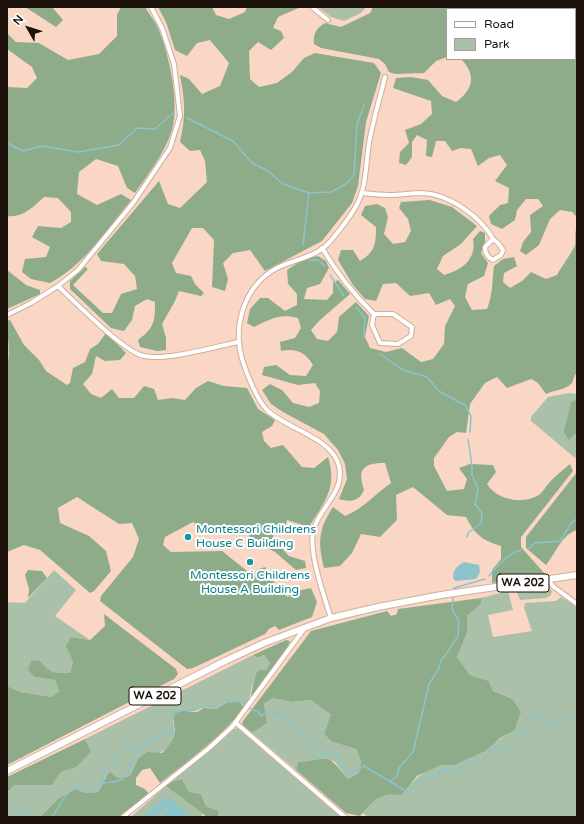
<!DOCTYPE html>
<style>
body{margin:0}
#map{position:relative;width:584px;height:824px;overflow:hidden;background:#f9d7c4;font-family:"Varela Round",sans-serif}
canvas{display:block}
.frame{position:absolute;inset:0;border:8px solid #1d110b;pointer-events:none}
.legend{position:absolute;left:446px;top:8px;width:130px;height:52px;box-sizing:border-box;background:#fff;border:1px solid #a5a09d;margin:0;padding:5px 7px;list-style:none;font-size:12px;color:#1d110b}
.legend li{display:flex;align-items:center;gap:8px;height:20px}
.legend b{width:20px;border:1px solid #a5a09d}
.north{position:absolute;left:8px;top:8px;width:40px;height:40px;-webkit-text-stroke:3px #fff;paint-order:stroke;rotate:309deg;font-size:11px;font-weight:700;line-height:16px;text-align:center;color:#1d110b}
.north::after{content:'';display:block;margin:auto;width:14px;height:18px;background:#1d110b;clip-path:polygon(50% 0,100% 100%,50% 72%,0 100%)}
</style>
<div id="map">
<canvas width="584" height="824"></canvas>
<div class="frame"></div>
<ul class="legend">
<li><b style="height:5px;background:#fff"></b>Road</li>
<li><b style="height:11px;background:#abc0a8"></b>Park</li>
</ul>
<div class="north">N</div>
</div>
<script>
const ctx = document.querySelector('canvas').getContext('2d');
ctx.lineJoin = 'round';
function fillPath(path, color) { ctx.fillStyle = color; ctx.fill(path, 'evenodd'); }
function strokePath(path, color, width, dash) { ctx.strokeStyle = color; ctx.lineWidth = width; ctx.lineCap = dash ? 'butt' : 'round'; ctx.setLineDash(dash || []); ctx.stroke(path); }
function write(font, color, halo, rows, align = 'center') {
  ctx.font = font + ' "Varela Round",sans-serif'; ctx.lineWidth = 4; ctx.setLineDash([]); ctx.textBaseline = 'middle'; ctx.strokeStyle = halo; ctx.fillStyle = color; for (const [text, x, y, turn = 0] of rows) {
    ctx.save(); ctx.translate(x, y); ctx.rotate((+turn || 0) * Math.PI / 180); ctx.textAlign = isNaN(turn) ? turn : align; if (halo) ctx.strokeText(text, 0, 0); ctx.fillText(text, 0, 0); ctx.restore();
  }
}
const green = new Path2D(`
 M318,7H366L361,13L344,21L331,17Z
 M569,393L577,394V453L575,458L531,421V417L548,397Z
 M54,570L76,590L55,616L90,640L71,637L73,661L70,673C53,673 50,673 39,660L35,677L55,680L59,691L52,697L21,692L7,686V602L25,603Z
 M547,586L552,591L551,595L546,598L520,600L516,590Z
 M508,591L513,610L488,615L493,637L532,631L524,608L525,603L556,601L561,597L577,607V817H368L363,813C377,798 381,792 402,795C414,780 422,771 440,765C449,763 453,766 464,761C482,752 496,740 514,731L512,699L493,691L489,681L470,675L457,657L467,633V616L481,604V598Z
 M253,655L258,658L264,655L270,663L266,670L256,673C255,683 253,682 251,689C250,697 249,701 245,708L239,703H226L218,709C214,709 208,707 204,708C194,710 196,714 183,710L173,721C179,750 160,754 138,759L130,776L118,778L105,777L104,786L98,792L85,793L76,789L59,798L40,817H7V793L14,785H52L61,772L77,767L91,752L85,739Z
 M273,698L291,702L311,700L331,715L333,742L356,749L361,761L359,773L348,779L334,761L298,762L296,770L252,733L266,723L264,704Z
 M238,728L328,806L342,817H218L219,811L206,806L201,794L189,792L182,779L171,782L234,729Z
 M166,786L203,814L201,817H131Z`);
const forest = new Path2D(`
 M25,7H52L63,20L56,27Z
 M121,7H145C149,14 155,21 158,28C169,53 180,104 172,130C165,153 148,174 135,193L127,188L118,166L96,159L79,172L77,194L97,205L121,194L131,200C107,230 84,265 50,283L31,279L22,272L25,259L46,257L50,247L32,237L38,226L61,228L71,222V212L58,198L44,197C33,207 23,218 7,216V87L27,88L37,78L32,67L7,49V33L16,42L39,43L68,60L99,54L117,36V15Z
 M158,7H212L216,15L229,19L245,12L247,7H301L278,17L273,28L281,31L284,38L271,50L258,42L249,51L250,79L259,87L277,83L292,72L304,58L315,53L374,63L381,73L366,122L358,186L352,203L322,241L265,271L250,250L233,253L223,263L228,279L225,291L212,287L214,240L203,228H192L172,263L176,273L191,276L195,284L204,293L201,296L179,291L175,301L162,324L166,338V350L157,351L140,347L138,340C154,328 155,322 155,302L147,299L135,306L132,320L124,331L111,328L70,289V281L85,267L88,269L73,285L103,313H112L121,294L137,289L135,276L124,264L101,261L97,254L159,181L168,204L180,208L207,182L205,161L200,150L190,151L180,142C186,115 185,102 180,75L189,79L202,94L220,86L229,63L210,40L197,43L187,56L175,50L166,22Z
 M373,7H577V217L572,212L560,210L550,219L539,245L526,255L520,251L523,242L531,232L530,215L543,206L538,199H526L517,210L515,220L502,229L491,224L489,216L500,205L508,203L509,188L495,181L507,165L500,155L489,158L478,166L471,149L461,148L452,151L445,141H436L432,157L426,156L427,140L417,135L412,142V157L406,165L399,163L400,152L409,143L405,130L421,124L432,114L431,101L393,88L396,78L411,77L428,80L442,96L456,102C473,90 477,75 461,59H575V9H447V57L436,61L424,73L395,74L389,72L385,64L379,59L321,48L314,44C313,34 316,28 325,23L341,27L370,13Z
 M430,200L452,207L477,226L461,244L443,256L437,269L444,275C462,270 477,259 473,239L480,231L485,233V242L481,253L488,263L484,276L468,284L465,297L472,310L487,309C493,294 492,282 494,266L503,259L514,257L517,266L504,273L503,282L510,288L522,281L531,272L546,279L557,275C560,269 575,248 575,245C576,239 574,233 577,227V373C573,376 574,381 571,384C565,390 554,390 546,394L538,383L531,379L507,388L497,377L485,383L470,404L466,433L457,432L449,437L434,458V466L447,491L464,489L467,479L459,468L470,464L493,465L496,472L487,484C497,500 522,505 539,495C543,492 546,486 549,483C555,476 563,470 570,464L573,471L521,537V547L545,574L492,583V570L501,559V546C482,540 475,535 466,517L447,515L413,487L396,495L397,520L380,537L361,534L352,553L340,566L324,568C318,542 318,530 333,507L345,516C364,508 374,495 391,483L385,463C363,463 357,469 364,490C359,502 350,502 339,499L347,479L345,464L338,450L324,434L283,412L271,404L262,390L270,384L282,390L293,403L309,407L319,403L320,391L315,383L298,385L262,375L264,367L276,365L290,375L306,376L313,365C305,352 296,348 281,351L280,342L295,338L301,328L298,318C281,313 270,319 254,327L247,323L250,309L260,298H268L285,311L297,305V294L288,284L287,270L302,260L318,256L326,261L329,268L320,284L307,288L304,299L327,300L333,293V283L338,280L350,294L320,320L311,330L317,339L328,341L337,332L339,317L356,302L369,316L365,337L370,348L386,352L402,348L421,362L433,359L444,344L445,326L455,306L450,299L436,305L429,293L410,296L396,283L383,284L376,301L365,299L353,285L338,260L341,250H353L360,261C375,252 376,244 376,227L361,215L365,206L377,204L385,208L388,217L384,234L393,244L405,242L411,231L408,219L399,208L401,202Z
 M7,270L26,285L40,290V294L7,309Z
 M10,320L24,345L39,360L46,371L67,385L70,383L73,368L85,362L90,349L98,344L106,333L126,353L120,360L105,361L96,356L92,374L83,384L91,394L101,398L112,389L119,398H134L144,386L154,389L158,400L172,398L185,400L196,388L208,381L224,386L247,388L258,409L275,420L272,426L262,432L264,441L271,448L283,445L302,467L314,468L328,457C338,488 324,502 309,527L287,520L285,528L274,530L273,539L289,556L305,561L306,568L296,570L275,552L251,540L248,533L229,525C214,533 207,530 193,522L165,537L163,545L171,552L222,551L252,575L259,569L265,567L275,581L272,585L288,597L292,592L311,588L317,602L312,617L279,630L275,626L269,629L265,634L193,668L187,669L100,601L101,596L133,557L139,539L132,523L119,524L77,497L58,508L60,523L89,536L106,551L111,571L94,591L90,593L40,550L24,545L7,552V364C11,358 7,331 7,321Z
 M577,400V432L569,440L564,432L571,402Z
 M577,472V530C561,535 556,553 546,565L526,548V537Z
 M28,570L42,571L47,578L28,598L29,589L25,575Z
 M481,598V604L467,616V633L457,657L470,675L489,681L493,691L512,699L521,712L514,731L500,738L485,751L455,765H441L417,776L402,795C379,792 375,800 360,816L346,813L296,770L298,762C331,760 325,751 348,779L359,773L361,761L356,749L333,742L324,734L331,715L311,700L291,702L273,698L264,704L267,723L252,733L242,724L243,721L311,631L387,611L391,616L397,614L398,609Z
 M104,614L176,669L178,674L174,679L7,765V686L21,692L52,697L59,691L55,680L35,677L28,670L31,661L39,660C50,673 53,673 70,673L73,661L66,646L71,637L90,640L105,626Z
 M286,640L290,641L287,649L251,698C251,688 255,682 256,673L260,670H266L270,663L264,655L258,658L253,655Z
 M239,702L245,708C220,737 190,760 160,783L150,768L142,770L136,778V785L145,789L149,794L119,817H40L59,798L76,789L85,793L98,792C104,785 104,778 110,772L118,778L130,776L138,759L147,752L162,753C168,747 175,739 175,730C174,724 173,721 175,714L183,710L191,712H197L204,708L217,709L226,703Z
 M85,739L91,752L77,767L61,772L52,785H14L7,793V777Z
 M182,779L189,792L201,794L206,806L219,811L218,817H207L166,786L171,782Z`);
const water = new Path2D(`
 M464,562L479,565L480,572L476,579L455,581L453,578C453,569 457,566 464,562Z
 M165,798H168L192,817H160L170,808L168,806L154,817H143Z`);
const stream = new Path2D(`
 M187,118L233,141L252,163L268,171L283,184L309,193L331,192L346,184L354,175L357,125L364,105
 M7,143L23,151L42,146L78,152L119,145L137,128L155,129L173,113
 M303,245L309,193
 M309,260H318L325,266
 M330,275L344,296
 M356,307L365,318L364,337
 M380,354L403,370L427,377L439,391L466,406L471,416L470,432
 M467,537L468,533L481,523L482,513L475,504L478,489L472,475V466L468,439
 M528,549L535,543L560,541L572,522L577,519
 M489,576C497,566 508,553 521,550
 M453,592L454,588L485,579
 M101,782L103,778L101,774L112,765L113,758L120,753L127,744L136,747L138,751
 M390,782L397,776L399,768L413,752L429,684L439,668L441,660L447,653L458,636L459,621L452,609L453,596
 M8,817L13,812H26L34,817
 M52,817C61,805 64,791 80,787C89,791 93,790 101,783C138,782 122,768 141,748C147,740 156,739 164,733L171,736L174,732C164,699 190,717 204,705L215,706L224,700L231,702L239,699L252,710L258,711L261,716L267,713H280C286,720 290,719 297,723C298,737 308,740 315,750L313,756L317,758L333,751L337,754C338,762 343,769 352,772L364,766L409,793L422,779L437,777L441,770L446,768L454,773L461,766L484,759L493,748H508L515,736L526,731L529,721L539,715L550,725L567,719L577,712`);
const minor = new Path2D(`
 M312,7L328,20
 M362,193C371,194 381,195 390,195C401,195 412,193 423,193C449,194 481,217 493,239L485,247C485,253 487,257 493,260L501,255L503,250L498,243L493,239
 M322,248C337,273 353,294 374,314L372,325L380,343L398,344L411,336L412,327L393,314H374
 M58,286C75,302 124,352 144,356C167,361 214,347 238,342
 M7,315L31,303L58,286L78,270L133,203L170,148L180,116L174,64L162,28L151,7
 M547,580L554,587L577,604
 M331,618C324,596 307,549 314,528C321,506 345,492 339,466C332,437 285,429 266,409C257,399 247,375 243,362C232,328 243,286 277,268C291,261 309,258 322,249C331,243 349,218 355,208C368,187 365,161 370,138C374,118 380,97 385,77
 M236,723L345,817
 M123,817L208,749L232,727L304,629`);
const primary = new Path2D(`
 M7,771L227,660L264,643L331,618L378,607L441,595L577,575`);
const markers = [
 [188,537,4,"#0f9aa8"],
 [250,562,4,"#0f9aa8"]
];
const shields = [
 [523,583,52],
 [155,696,52]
];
const shieldNames = [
 ["WA 202",523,583],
 ["WA 202",155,696]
];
const cultureNames = [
 ["Montessori Childrens",196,530],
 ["House C Building",196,544],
 ["Montessori Childrens",250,576,"center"],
 ["House A Building",250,590,"center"]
];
fillPath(green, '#abc0a8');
fillPath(forest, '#8eac89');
fillPath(water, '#8bc4cb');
strokePath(stream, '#8bc4cb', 1.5);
strokePath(minor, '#cfae9c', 6);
strokePath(primary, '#cfae9c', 8);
strokePath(minor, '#fff', 4);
strokePath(primary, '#fff', 6);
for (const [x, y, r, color] of markers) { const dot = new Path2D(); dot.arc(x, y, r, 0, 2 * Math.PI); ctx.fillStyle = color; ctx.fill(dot); strokePath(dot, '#fff', 1.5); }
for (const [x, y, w] of shields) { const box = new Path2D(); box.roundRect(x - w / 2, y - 9, w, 18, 3); ctx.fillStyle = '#fff'; ctx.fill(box); strokePath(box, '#1d110b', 1); }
write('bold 11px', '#1d110b', null, shieldNames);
write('12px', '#0d838f', '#fff', cultureNames, 'left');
</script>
